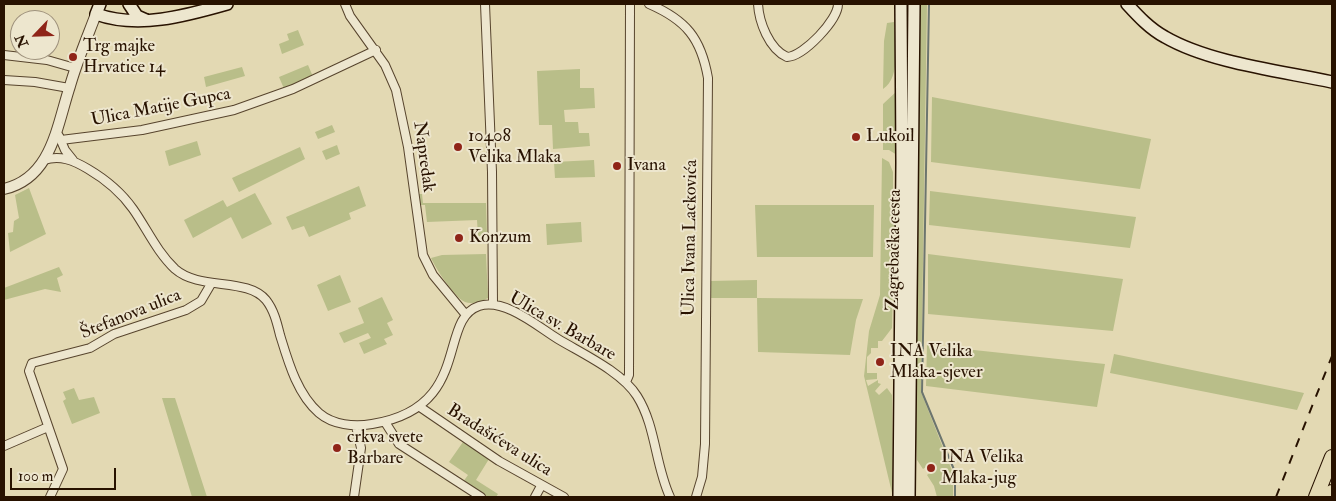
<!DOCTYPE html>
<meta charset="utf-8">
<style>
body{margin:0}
#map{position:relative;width:1336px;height:501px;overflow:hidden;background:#e3d9b3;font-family:"IM FELL Double Pica",serif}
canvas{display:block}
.frame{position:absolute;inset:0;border:5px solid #281200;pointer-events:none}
.north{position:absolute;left:10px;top:10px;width:50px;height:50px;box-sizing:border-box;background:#ede6ce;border:1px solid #9e917c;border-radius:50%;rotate:246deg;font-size:14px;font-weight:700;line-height:20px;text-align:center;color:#281200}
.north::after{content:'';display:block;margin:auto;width:18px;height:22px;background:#8f2418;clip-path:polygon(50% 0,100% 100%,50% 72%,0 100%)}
.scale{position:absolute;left:10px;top:468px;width:106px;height:22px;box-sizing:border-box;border:2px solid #281200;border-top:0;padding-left:6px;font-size:15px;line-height:18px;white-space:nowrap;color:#281200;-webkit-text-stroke:4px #ede6ce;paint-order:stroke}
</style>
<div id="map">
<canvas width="1336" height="501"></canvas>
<div class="frame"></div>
<div class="north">N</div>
<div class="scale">100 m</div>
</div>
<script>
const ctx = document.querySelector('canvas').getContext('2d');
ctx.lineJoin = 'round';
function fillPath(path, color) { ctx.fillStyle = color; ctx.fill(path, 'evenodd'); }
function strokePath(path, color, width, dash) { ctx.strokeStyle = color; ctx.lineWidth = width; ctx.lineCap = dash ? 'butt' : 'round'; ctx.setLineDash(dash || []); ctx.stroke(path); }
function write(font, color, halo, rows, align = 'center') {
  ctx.font = font + ' "IM FELL Double Pica",serif'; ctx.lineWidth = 4; ctx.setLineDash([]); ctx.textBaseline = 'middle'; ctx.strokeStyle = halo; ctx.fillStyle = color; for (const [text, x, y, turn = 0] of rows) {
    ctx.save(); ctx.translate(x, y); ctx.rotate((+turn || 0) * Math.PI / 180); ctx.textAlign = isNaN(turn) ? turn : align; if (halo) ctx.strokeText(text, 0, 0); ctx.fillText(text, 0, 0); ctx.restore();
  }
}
const green = new Path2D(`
 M920,4H927L921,392L953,473V497H937L934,486L927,475L934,469L930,464L923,469L917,460L914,392Z
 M894,22C894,41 902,77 883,89L884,41L887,23Z
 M298,30L304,45L282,54L279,44L289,40L287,34Z
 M308,65L314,79L285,91L279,77Z
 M242,67L245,76L206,87L204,77Z
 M580,69V88H594L595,108L564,110L565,122H578L579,133H589L590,146L553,149L552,125H539L537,71Z
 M897,91V155L889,150H883V104Z
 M932,97L1151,139L1140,189L931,162Z
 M332,125L335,132L318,139L315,132Z
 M197,141L201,155L169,166L165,151Z
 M337,145L340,154L326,160L322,151Z
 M300,147L305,159L239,192L232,178Z
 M882,158L889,162L893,172V214L896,239L893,273L892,328L882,341H878V348H871V353L867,357V373H877V379L866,380L868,386L878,380V383L881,384L875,391L879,395L887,388L892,395L893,497L864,376L869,331L880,295Z
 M594,160L595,177L555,178L554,162Z
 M359,186L366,206L349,213L351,219L309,237L304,226L292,230L286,217Z
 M29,188L46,234L10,252L8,233L13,232L14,221L19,218L15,195Z
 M930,191L1136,217L1130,248L929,225Z
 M255,193L272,224L242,239L231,217L193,238L184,220L223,200L227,207Z
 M416,194H422L423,203H486L487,236H478L477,220L427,222L425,205H417Z
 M755,205H874L873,257H757Z
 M581,222L582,242L547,245L546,224Z
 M486,254L488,298C483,301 472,305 465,302C454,297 436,269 431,258L442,255Z
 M928,254L1123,279L1113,331L928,314Z
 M59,267L63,275L57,278L61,292L45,289L4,300V288Z
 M340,275L351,302L328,311L317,285Z
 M757,280V298L863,299L856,320L850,355L758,352L757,298H709V281Z
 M382,297L393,320L387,323L393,335L384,339L387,344L364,354L359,343L371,338L368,333L344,343L339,333L364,323L358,308Z
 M894,341L895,343L894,380L892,379Z
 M927,345L1105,364L1097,407L926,386Z
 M1114,354L1304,393L1297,410L1110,373Z
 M74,388L79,400L94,397L100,413L72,424L63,401L66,399L63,392Z
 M162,398H175L207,497H192Z
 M463,442L489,459L476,480L498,494L496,497H486L463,482L468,475L449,462Z`);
const stream = new Path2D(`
 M929,4L922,392L955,472V497`);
const minor = new Path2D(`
 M345,4L350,16L385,65L396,90L408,147L423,255L433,275L466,315
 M485,4L492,172L493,304
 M649,4C686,20 701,38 708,78L705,444L702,477L696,497
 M758,4C759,22 769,49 787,57C804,56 838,20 838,4
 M4,55L47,60L75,68
 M4,80L35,82L69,88
 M59,136L65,150L73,160
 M61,140L142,130L234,110L293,89L376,50
 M44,160C60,155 73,160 88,169C105,179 121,192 133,209C147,229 157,252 175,269C200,291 247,277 266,300C274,310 277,323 280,335C288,361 297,394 319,413C333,425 354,427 372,424C473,408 437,320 479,306C505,298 537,326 558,339C583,354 622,372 637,396C656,426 655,465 670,497
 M626,382L629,375L630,4
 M420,407L499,461L564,497
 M385,422L399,444L481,497
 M4,446L48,427
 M50,497L63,469L29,371L32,363L90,348L114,334L186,310L201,301L211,284
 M354,497L361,448L356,426
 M535,497L541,486`);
const tertiary = new Path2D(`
 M4,189C52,178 57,125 70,86C77,61 87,38 96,14`);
const secondary = new Path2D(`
 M100,4L96,14C138,29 185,16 227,4
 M129,4L137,16L146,20
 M1127,4C1138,16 1150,29 1165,37C1210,63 1281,71 1332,82
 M899,497L902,163L901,4
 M909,497L914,4`);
const motorway = new Path2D(`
 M1316,497L1332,457
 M1330,497L1332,492`);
const rail = new Path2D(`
 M1276,497L1332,356`);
const markers = [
 [73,57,5,"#8f2418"],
 [856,137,5,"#8f2418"],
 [458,147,5,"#8f2418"],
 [617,166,5,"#8f2418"],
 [459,238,5,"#8f2418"],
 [880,362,5,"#8f2418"],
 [337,448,5,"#8f2418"],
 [931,468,5,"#8f2418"]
];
const poiNames = [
 ["Trg majke",83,47],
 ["Hrvatice 14",83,68],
 ["10408",468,137],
 ["Velika Mlaka",468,158],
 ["Lukoil",866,137],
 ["Ivana",627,166],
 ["Konzum",469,238],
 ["INA Velika",890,352],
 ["Mlaka-sjever",890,373],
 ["crkva svete",347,438],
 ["Barbare",347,459],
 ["INA Velika",941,458],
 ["Mlaka-jug",941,479]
];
const streetNames = [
 ["Ulica Matije Gupca",161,108,-11],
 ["Napredak",423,157,82],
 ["Ulica Ivana Lackovića",691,238,-89],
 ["Zagrebačka cesta",895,250,-89],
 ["Štefanova ulica",131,315,-22],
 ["Ulica sv. Barbare",562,327,30],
 ["Bradašićeva ulica",499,441,32]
];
fillPath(green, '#b9be89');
strokePath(stream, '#6c756e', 2);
strokePath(minor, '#57442d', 10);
strokePath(tertiary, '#57442d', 12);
strokePath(secondary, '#281200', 14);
strokePath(motorway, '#281200', 16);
strokePath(minor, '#ede6ce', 8);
strokePath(tertiary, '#ede6ce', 10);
strokePath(secondary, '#ede6ce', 11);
strokePath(motorway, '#e3d9b3', 14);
strokePath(rail, '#281200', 2, [9, 9]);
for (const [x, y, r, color] of markers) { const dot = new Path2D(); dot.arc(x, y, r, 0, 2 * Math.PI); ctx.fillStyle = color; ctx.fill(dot); strokePath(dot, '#ede6ce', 2); }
write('18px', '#281200', '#ede6ce', poiNames, 'left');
write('18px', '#281200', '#ede6ce', streetNames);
</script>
